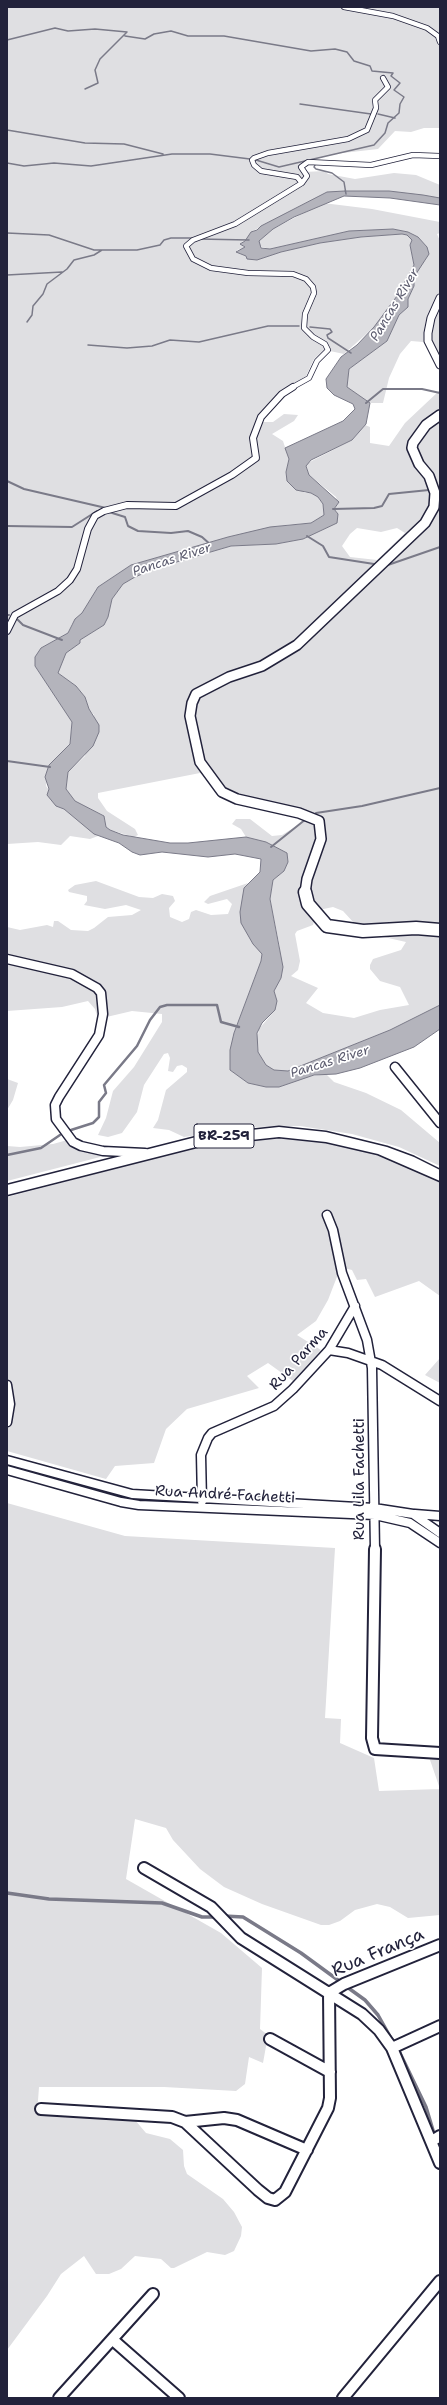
<!DOCTYPE html>
<html>
<head>
<meta charset="utf-8">
<style>
	body { margin:0 }
	#map { position:relative; width:447px; height:2405px; overflow:hidden; background:#fff; font-family:"Shantell Sans",sans-serif }
	canvas { display:block }
	.frame { position:absolute; inset:0; border:8px solid #22223b; pointer-events:none }
</style>
</head>
<body>
<div id="map">
<canvas width="447" height="2405"></canvas>
<div class="frame"></div>
</div>
<script>
const g = document.querySelector('canvas').getContext('2d');
g.lineJoin = 'round';
function fillPath(path, color) {
  g.fillStyle = color;
  g.fill(path, 'evenodd');
}
function shape(rows) {
  const path = new Path2D();
  for (const r of rows) {
    path.moveTo(r[0], r[1]);
    for (let i = 2; i < r.length; i += 2) path.lineTo(r[i], r[i + 1]);
  }
  return path;
}
function strokePath(path, color, width, dash) {
  g.strokeStyle = color;
  g.lineWidth = width;
  g.lineCap = dash ? 'butt' : 'round';
  g.setLineDash(dash || []);
  g.stroke(path);
}
function write(font, color, halo, rows, align = 'center') {
  g.font = font + ' "Shantell Sans",sans-serif';
  g.lineWidth = 3.5;
  g.setLineDash([]);
  g.textBaseline = 'middle';
  g.strokeStyle = halo;
  g.fillStyle = color;
  for (const [text, x, y, turn = 0] of rows) {
    g.save();
    g.translate(x, y);
    g.rotate((+turn || 0) * Math.PI / 180);
    g.textAlign = isNaN(turn) ? turn : align;
    if (halo) g.strokeText(text, 0, 0);
    g.fillText(text, 0, 0);
    g.restore();
  }
}
fillPath(shape([
	[7,7,440,7,440,128,424,128,411,132,395,131,378,149,334,154,303,163,304,172,325,171,328,174,355,179,394,173,416,175,440,185,440,198,389,191,327,192,251,232,249,237,241,243,244,248,237,250,237,252,246,256,247,259,257,260,281,252,320,243,361,237,402,234,407,235,412,240,410,245,414,264,397,296,374,327,344,354,330,351,327,347,314,359,306,376,281,392,257,422,273,422,284,414,298,415,294,421,272,434,283,441,289,459,286,472,287,481,305,493,311,493,318,497,323,504,324,515,311,523,285,525,228,537,131,565,98,587,83,613,72,624,68,633,41,648,35,657,35,666,72,722,70,744,49,765,46,786,64,809,98,836,90,839,70,836,61,845,38,842,7,844],
	[323,203,372,209,440,222,440,233,437,234,440,241,440,358,433,355,423,342,411,341,400,354,389,378,383,403,370,403,348,388,346,382,349,369,387,341,399,315,408,307,408,299,414,287,414,277,423,261,426,260,427,247,418,237,408,232,393,229,349,231,270,249,259,246,259,241,273,229],
	[440,390,440,1005,390,1030,288,1071,274,1070,266,1065,258,1052,257,1040,259,1029,275,1010,274,991,282,972,279,943,270,899,273,880,284,871,288,862,287,853,266,842,246,837,241,829,232,824,236,819,250,819,272,836,282,835,303,822,306,818,306,812,265,800,256,804,224,793,200,773,98,793,98,798,107,811,135,829,138,835,134,837,110,830,106,827,104,816,75,801,66,789,68,772,85,756,94,715,89,709,85,697,76,686,58,673,59,667,66,653,80,643,80,640,104,625,108,617,112,599,123,584,135,577,156,568,231,546,276,544,303,539,337,523,337,512,334,509,338,504,336,497,309,475,306,464,352,440,365,425,370,427,370,443,389,446,405,423],
	[357,528,381,532,397,528,405,533,377,560,350,557,342,546,350,534],
	[333,907,343,911,354,923,352,926,366,933,406,942,401,950,373,959,370,965,370,969,380,981,400,987,409,1005,380,1010,354,1018,323,1013,306,1003,318,988,291,976,298,970,300,961,295,934,297,931,313,925,315,918,314,911],
	[96,881,139,897,153,898,162,894,173,896,175,901,169,908,170,917,182,922,189,919,191,912,196,910,211,915,228,914,232,904,227,899,208,904,204,902,210,896,248,883,244,888,250,937,262,954,261,961,234,1033,230,1070,248,1083,266,1087,279,1087,305,1077,326,1074,334,1082,366,1093,401,1110,440,1143,440,1166,399,1147,352,1134,300,1126,252,1127,184,1137,169,1130,153,1128,158,1120,166,1090,187,1072,187,1068,182,1065,177,1066,173,1072,168,1071,170,1058,168,1053,164,1054,144,1085,137,1112,122,1133,108,1137,98,1135,106,1118,113,1091,134,1067,162,1022,162,1014,132,1011,98,1019,95,1009,88,1001,62,1007,7,1011,7,927,20,930,47,925,53,927,54,921,58,921,71,930,88,931,94,928,108,917,132,915,141,910,126,905,105,909,84,905,87,901,87,896,69,892,68,890,75,885],
	[7,1079,18,1083,13,1100,7,1110],
	[273,1137,328,1141,382,1152,440,1180,440,1296,419,1281,375,1297,366,1279,357,1280,352,1270,344,1268,340,1269,328,1300,316,1321,297,1335,321,1350,293,1381,268,1363,247,1376,259,1388,187,1409,166,1429,154,1463,115,1466,106,1479,7,1451,7,1197,190,1149,236,1141],
	[71,1139,108,1155,7,1181,7,1146,20,1147,53,1144],
	[440,1358,440,1383,425,1375],
	[7,1503,125,1536,335,1548,325,1718,341,1719,340,1743,374,1758,379,1791,440,1789,429,1757,440,1757,440,1915,408,1918,390,1907,377,1904,355,1910,340,1921,329,1925,321,1925,262,1904,224,1887,200,1869,173,1840,166,1828,135,1819,126,1879,221,1933,262,1968,260,2029,268,2035,263,2063,249,2057,245,2084,236,2091,164,2087,39,2087,37,2114,135,2120,146,2133,170,2139,183,2150,184,2166,187,2174,223,2199,234,2212,242,2227,241,2236,234,2251,225,2255,207,2252,174,2268,171,2268,161,2259,135,2256,121,2269,109,2274,96,2274,84,2256,61,2274,47,2296,7,2350]
]), '#dfdfe2');
const water = shape([
	[345,191,389,191,423,195,440,198,440,205,390,198,344,196,294,217,273,229,259,241,261,248,270,249,349,231,393,229,408,232,418,237,427,247,429,254,414,277,414,286,408,299,408,307,399,315,387,341,349,369,347,387,370,403,366,424,352,440,311,460,306,466,309,475,339,502,334,509,338,514,337,523,303,539,276,544,231,546,156,568,135,577,123,584,112,599,108,617,104,625,80,640,80,643,66,653,58,673,76,686,85,697,89,709,99,725,99,732,93,746,68,772,66,789,75,801,104,816,106,827,110,830,123,835,170,843,188,843,246,837,266,842,287,853,288,862,284,871,273,880,270,899,283,967,281,978,274,991,277,1001,275,1010,262,1023,257,1033,258,1052,266,1065,274,1070,288,1071,390,1030,440,1005,440,1029,414,1047,360,1068,336,1074,314,1075,279,1087,266,1087,248,1083,230,1070,230,1050,234,1033,261,961,262,954,253,944,241,923,240,912,244,888,260,872,261,859,235,854,208,857,162,852,140,855,132,852,119,843,94,834,64,809,56,806,47,795,49,789,45,777,49,765,70,744,72,722,35,666,35,657,41,648,68,633,75,619,82,613,98,587,131,565,228,537,270,527,311,523,324,515,323,504,318,497,311,493,296,490,287,481,286,472,289,459,285,448,343,421,355,409,353,404,334,395,327,388,326,379,341,357,357,345,374,327,397,296,414,265,410,245,412,240,407,235,402,234,361,237,320,243,281,252,257,260,247,259,246,256,236,252,245,247,240,244,245,241,251,232,257,230,261,226,327,192,345,191]
]);
fillPath(water, '#b4b4bc');
strokePath(water, '#7a7a88', 1);
strokePath(shape([
	[125,36,145,39,154,34,171,31,188,36,224,36,311,51,335,49,347,52,354,61,370,66,372,71,393,73,391,76,400,83,394,90,404,97,400,104,399,113,388,123,385,133,374,145,279,167,256,160],
	[7,40,55,28,68,31,95,29,127,32,100,59,95,70,98,83,85,89],
	[300,104,371,114],
	[378,114,395,118],
	[7,130,85,143,124,144,163,154],
	[7,163,24,166,54,163,91,166,172,154,210,154,250,159],
	[316,163,314,167,316,169,332,173,344,182,346,194],
	[7,233,49,235,94,250,137,250,160,245,164,240,171,238,194,238],
	[198,239,249,240],
	[7,275,62,272],
	[27,322,32,315,33,306,43,294,47,284,67,269,74,260,94,255,102,250],
	[310,327,330,329,332,332,327,335,328,338,351,353],
	[88,345,127,348,152,346,170,340,199,342,268,326,299,326]
]), '#7a7a88', 1.5);
strokePath(shape([
	[366,403,383,389,422,389,440,393],
	[7,481,24,489,106,508],
	[333,509,374,508,382,506,389,494,429,490],
	[109,512,125,517,128,526,138,531,171,533,188,531,202,537,211,545],
	[7,526,72,527,97,511],
	[307,536,323,546,329,557,374,564],
	[385,566,440,547],
	[7,615,9,615],
	[17,619,23,625,62,640],
	[7,761,50,767],
	[316,813,362,806,440,788],
	[271,847,306,819]
]), '#7a7a88', 2);
strokePath(shape([
	[71,1130,93,1123,99,1117,99,1102,106,1093,104,1085,137,1046,150,1020,160,1007,167,1005,217,1005,221,1022,239,1027],
	[7,1155,41,1148,60,1135]
]), '#7a7a88', 2.5);
strokePath(shape([
	[7,1893,49,1899,162,1903,202,1917,215,1917],
	[224,1916,243,1917,301,1953,342,1983],
	[347,1987,365,2000,378,2015,392,2040],
	[399,2051,426,2107,435,2137]
]), '#7a7a88', 3.5);
const streetFar3 = shape([
	[344,7,393,16,427,28,438,36,440,42],
	[302,183,307,176,301,167,308,162,371,165,413,155,440,156],
	[291,388,309,378,317,361,328,350,325,344,313,337,304,328,305,314,314,293,313,287,306,279,293,274,248,273,211,268,193,259,186,246,193,240,235,224,302,183,297,177,261,171,254,165,252,160,254,158,268,153,348,139,367,130,376,108,375,100,388,87,383,78]
]);
const streetFar2 = shape([
	[7,631,15,615,58,591,70,580,77,569,88,529,95,516,104,511,127,505,176,506,232,475,256,458,253,438,261,417,282,394,293,387]
]);
const streetFar1 = shape([
	[7,959,72,974,97,988,101,993,103,1014,99,1035,59,1097,55,1105,56,1119,73,1142,81,1146,103,1151,145,1153],
	[395,1067,440,1123],
	[327,1215,333,1230,342,1273,367,1340,372,1368,375,1550],
	[329,1350,348,1353,382,1365,440,1401],
	[7,1385,10,1404,7,1422],
	[7,1460,132,1494,374,1508,413,1514,440,1533],
	[7,1470,121,1502,139,1505,375,1515,410,1523,440,1543],
	[202,1501,201,1455,208,1438,212,1433,274,1406,293,1389,329,1350,355,1306],
	[415,1514,440,1516]
]);
const street = shape([
	[375,1549,372,1738,375,1749,440,1753],
	[144,1868,211,1907,241,1938,362,2014,379,2030,392,2048,440,2163],
	[270,2039,330,2072],
	[392,2048,440,2026],
	[41,2109,172,2117,185,2122,258,2190,268,2198,275,2200,285,2192,328,2108,330,2098,329,1993,344,1984,440,1945],
	[185,2122,224,2118,237,2120,307,2150],
	[432,2141,440,2136],
	[113,2340,179,2398],
	[59,2398,153,2294],
	[343,2398,440,2281]
]);
const secondaryFar2 = shape([
	[440,298,431,318,428,333,428,341,440,365]
]);
const secondaryFar1 = shape([
	[305,893,307,879,321,839,319,821,299,813,237,799,222,792,200,762,190,716,192,703,196,694,229,677,262,666,297,645,425,523,434,507,435,493,429,476,419,464,412,448,413,443,426,425,440,415]
]);
const secondary = shape([
	[305,892,308,904,327,926,363,931,416,928,440,930]
]);
const highway = shape([
	[279,1127,326,1132,387,1147,414,1157,440,1170,440,1181,378,1154,326,1142,279,1137,204,1145,7,1195,7,1185,204,1135,279,1127]
]);
strokePath(streetFar3, '#22223b', 6);
strokePath(streetFar2, '#22223b', 8);
strokePath(streetFar1, '#22223b', 11);
strokePath(street, '#22223b', 14);
strokePath(secondaryFar2, '#22223b', 9);
strokePath(secondaryFar1, '#22223b', 12);
strokePath(secondary, '#22223b', 15);
strokePath(highway, '#22223b', 3);
strokePath(streetFar3, '#fff', 4.5);
strokePath(streetFar2, '#fff', 6);
strokePath(streetFar1, '#fff', 8);
strokePath(street, '#fff', 10);
strokePath(secondaryFar2, '#fff', 7);
strokePath(secondaryFar1, '#fff', 9);
strokePath(secondary, '#fff', 12);
fillPath(highway, '#fff');
write('italic 13px', '#5c5c6f', '#fff', [
	["Pancas River",395,305,-59],
	["Pancas River",172,560,-18],
	["Pancas River",330,1062,-17]
]);
for (const [x, y, w] of [
	[224,1136,60]
]) {
  const box = new Path2D();
  box.roundRect(x - w / 2, y - 12, w, 24, 3);
  g.fillStyle = '#fff';
  g.fill(box);
  strokePath(box, '#22223b', 1);
}
write('bold 14px', '#22223b', null, [
	["BR-259",224,1136]
]);
write('15px', '#22223b', '#fff', [
	["Rua Parma",299,1359,-48],
	["Rua Lila Fachetti",360,1479,-90],
	["Rua André Fachetti",225,1495,3]
]);
write('18px', '#22223b', '#fff', [
	["Rua França",378,1953,-23]
]);
</script>
</body>
</html>
